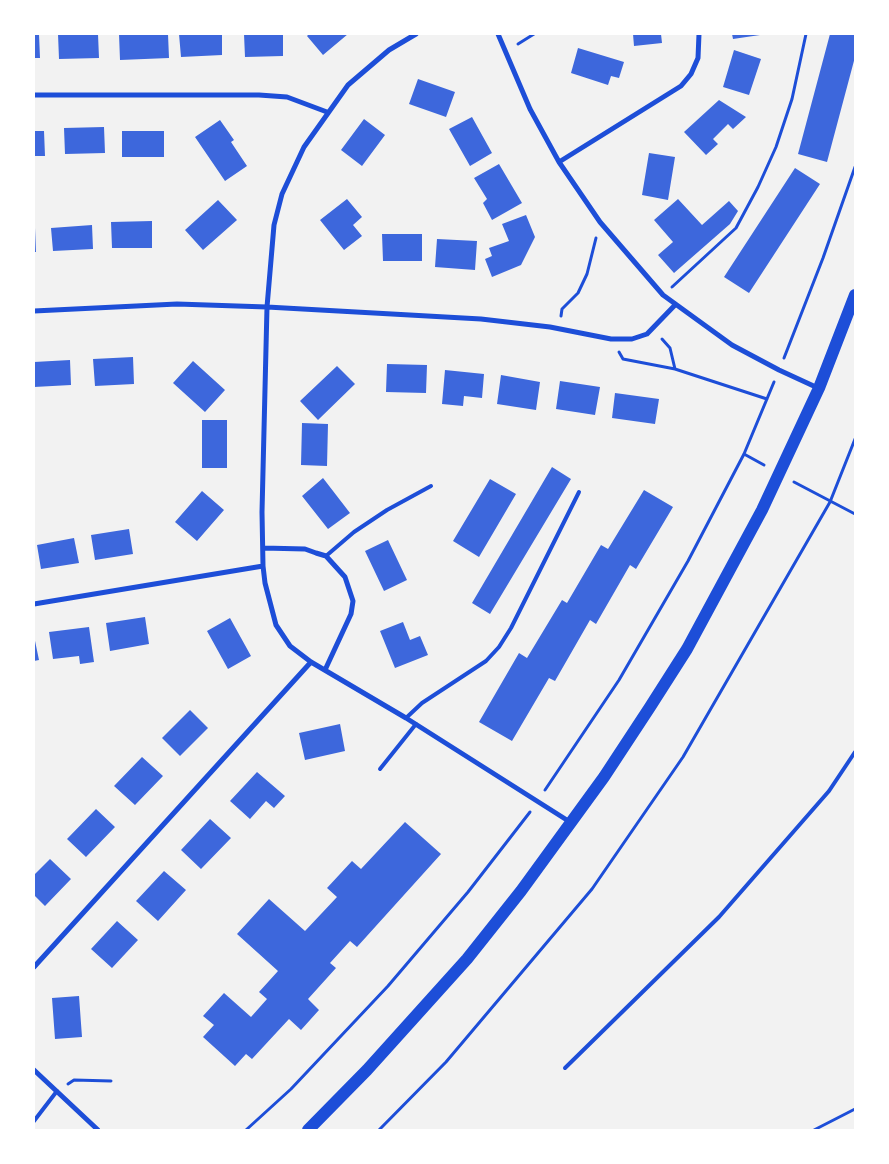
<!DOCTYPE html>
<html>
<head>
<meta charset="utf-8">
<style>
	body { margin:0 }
	#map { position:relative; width:889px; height:1164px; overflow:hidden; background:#f2f2f2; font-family:"Alegreya Sans",sans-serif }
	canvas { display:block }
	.frame { position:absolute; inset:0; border:35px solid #fff; pointer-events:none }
</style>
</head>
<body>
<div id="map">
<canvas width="889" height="1164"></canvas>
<div class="frame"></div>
</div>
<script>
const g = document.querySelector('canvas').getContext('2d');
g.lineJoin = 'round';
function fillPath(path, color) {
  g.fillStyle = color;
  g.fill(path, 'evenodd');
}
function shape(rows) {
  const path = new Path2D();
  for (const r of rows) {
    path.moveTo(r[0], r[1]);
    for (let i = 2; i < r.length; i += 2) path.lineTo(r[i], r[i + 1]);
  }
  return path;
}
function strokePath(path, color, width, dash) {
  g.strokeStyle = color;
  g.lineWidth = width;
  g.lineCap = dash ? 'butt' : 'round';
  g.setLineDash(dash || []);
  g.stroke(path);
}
fillPath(shape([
	[34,34,39,34,40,58,34,58],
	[58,34,98,34,99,58,59,59],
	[119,34,168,34,169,58,120,60],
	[179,34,222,34,222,55,181,57],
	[244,34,283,34,283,56,245,57],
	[309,34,348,34,323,55,307,36],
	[633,34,661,34,662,43,634,46],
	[732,34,760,34,760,35,733,39],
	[830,34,855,35,855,57,827,162,798,154],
	[578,48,624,62,619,78,611,76,608,85,571,73],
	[734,50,761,59,749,95,723,87],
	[418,79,455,92,446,117,409,104],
	[719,100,746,117,733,129,728,124,713,139,718,144,706,155,684,132],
	[472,117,492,153,470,166,449,129],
	[364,119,385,135,362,166,341,150],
	[220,120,234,140,231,142,247,166,225,181,195,137],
	[104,127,105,153,65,154,64,128],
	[34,131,44,131,45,156,34,156],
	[122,131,164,131,164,157,122,157],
	[649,153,675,157,668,200,642,195],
	[499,164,522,203,492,220,483,203,487,199,474,178],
	[795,168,820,184,749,293,724,277],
	[347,199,362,217,353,225,362,236,344,250,320,220],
	[678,199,702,225,729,201,738,211,730,224,674,273,658,255,673,242,654,220],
	[218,200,237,220,203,250,185,230],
	[526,215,535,237,521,265,492,277,485,259,492,256,489,248,509,241,502,224],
	[152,221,152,248,112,248,111,222],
	[92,225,93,249,53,251,51,228],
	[34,228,35,228,36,252,34,252],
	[382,234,422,234,422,261,383,261],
	[437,239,477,241,475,270,435,267],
	[133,357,134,384,95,386,93,359],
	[70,360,71,385,34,387,34,362],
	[193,361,225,390,205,412,173,383],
	[387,364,427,365,426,393,386,392],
	[337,366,355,384,318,420,300,401],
	[445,370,484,374,482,398,464,396,463,406,442,404],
	[501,375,540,382,536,410,497,404],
	[560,381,600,387,595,415,556,409],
	[615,393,659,399,655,424,612,418],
	[202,420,227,420,227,468,202,468],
	[302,423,328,424,327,466,301,465],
	[552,467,571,479,490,614,472,603],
	[323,478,350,513,328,529,302,496],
	[490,479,516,494,479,557,453,541],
	[644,490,673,507,636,569,630,565,596,624,590,620,555,681,549,678,512,741,479,722,519,653,527,658,562,600,567,603,601,545,608,549],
	[202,491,224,510,197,541,175,522],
	[129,529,133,554,95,560,91,535],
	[74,538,79,563,41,569,37,545],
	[388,540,407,580,384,591,365,551],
	[145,617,149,644,110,651,106,623],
	[230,618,251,656,228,669,207,631],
	[403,622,410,640,420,636,428,655,395,668,380,631],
	[89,627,94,662,80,664,79,656,53,659,49,632],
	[34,636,39,660,34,661],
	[190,710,208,728,180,756,162,738],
	[340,724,345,751,305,760,299,733],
	[142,757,163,776,135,805,114,786],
	[257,772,285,796,274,808,266,801,250,819,230,801],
	[96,809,115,827,86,857,67,839],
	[210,819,231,838,201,869,181,850],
	[405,822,441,854,357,947,350,941,330,963,336,968,308,999,319,1010,301,1030,289,1019,252,1059,246,1054,235,1066,203,1037,214,1025,203,1016,224,993,251,1017,267,999,259,992,278,971,237,934,269,899,305,931,337,897,327,888,352,861,361,869],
	[50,859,71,879,45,906,34,895,34,875],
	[164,871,186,890,158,921,136,901],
	[117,921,138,940,112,968,91,949],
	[79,996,82,1037,55,1039,52,998]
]), '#3d67dc');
strokePath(shape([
	[518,44,534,34],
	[672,287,736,228,758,187,776,147,792,99,806,34],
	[561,316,562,309,578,293,587,274,596,238],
	[662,339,670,348,675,369],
	[619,352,623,359,675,369,767,399],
	[784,358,823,258,855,167],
	[744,454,764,465],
	[794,482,855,514],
	[545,790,619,680,688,561,744,454,774,382],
	[68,1084,74,1080,111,1081],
	[246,1130,291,1089,388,986,468,892,530,812],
	[379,1130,446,1062,592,889,683,757,830,502,855,439],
	[814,1130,855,1109]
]), '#1d4ed8', 3);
strokePath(shape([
	[326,556,354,532,387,510,431,486],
	[406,718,422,703,486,661,499,647,511,628,579,492],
	[380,769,416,724],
	[565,1068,719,917,829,791,855,752],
	[34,1121,57,1091]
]), '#1d4ed8', 4);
strokePath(shape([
	[416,34,389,50,348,85,304,147,282,194,274,225,267,307,262,512,263,566,265,583,276,625,290,646,311,662,406,718,570,822],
	[498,34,530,109,559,162,600,222,663,295,732,345,779,370,818,388],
	[34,95,259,95,287,97,327,112],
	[559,162,681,86,691,74,698,58,699,34],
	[34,311,177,304,267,307,481,319,550,327,611,339,632,339,647,334,675,305],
	[263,548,305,549,316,553,326,556,345,577,353,601,351,614,325,670],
	[34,604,263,566],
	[34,967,311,662],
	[34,1070,98,1130]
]), '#1d4ed8', 5);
strokePath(shape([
	[308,1130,367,1070,467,959,521,891,604,777,650,707,687,649,762,510,819,388,855,295]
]), '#1d4ed8', 12);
</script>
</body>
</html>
